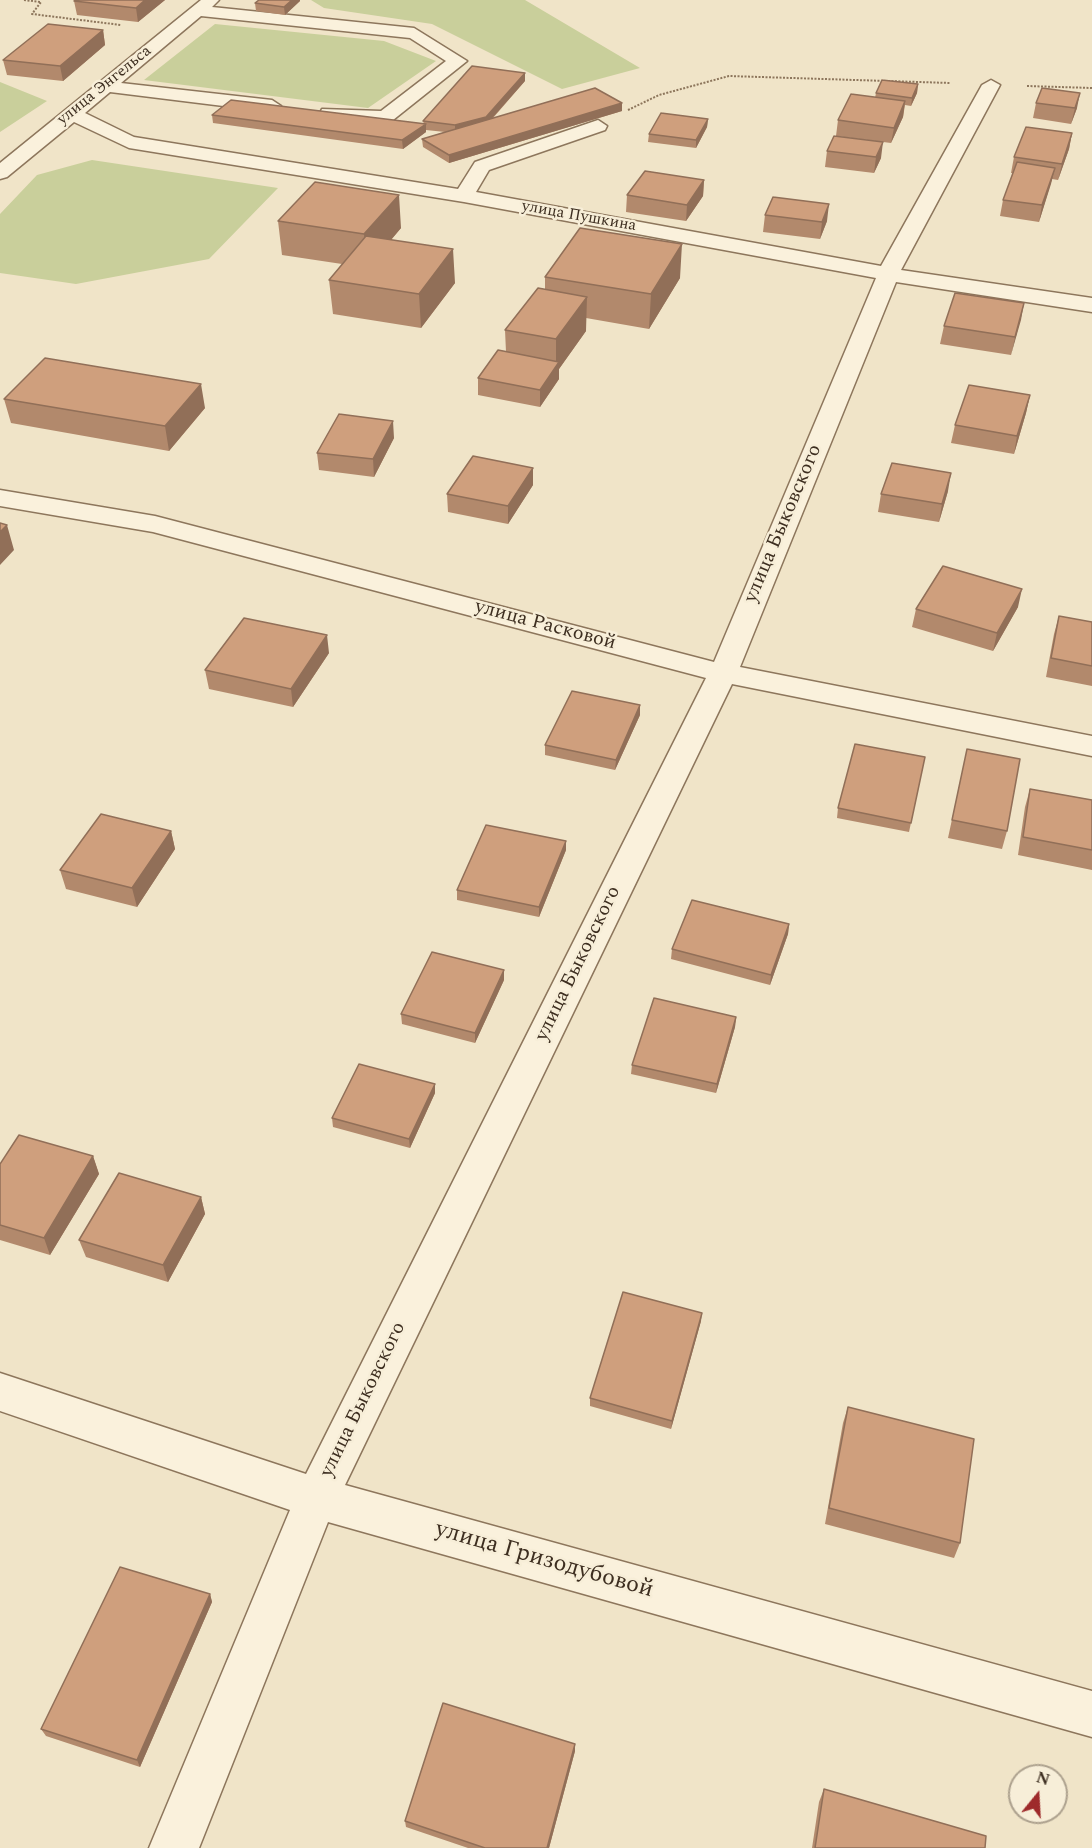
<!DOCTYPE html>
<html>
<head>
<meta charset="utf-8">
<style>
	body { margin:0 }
	#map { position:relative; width:1092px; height:1848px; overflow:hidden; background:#f0e4c8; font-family:Spectral,serif }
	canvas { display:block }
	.north { position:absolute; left:1008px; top:1764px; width:60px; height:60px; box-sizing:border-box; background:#f7eed8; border:2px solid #ada18e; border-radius:50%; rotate:18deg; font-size:16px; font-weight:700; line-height:24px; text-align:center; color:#3d2e20 }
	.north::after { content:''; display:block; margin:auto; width:21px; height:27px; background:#9e2a2b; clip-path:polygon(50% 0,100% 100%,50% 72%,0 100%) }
</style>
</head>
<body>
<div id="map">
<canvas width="1092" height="1848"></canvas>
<div class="north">N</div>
</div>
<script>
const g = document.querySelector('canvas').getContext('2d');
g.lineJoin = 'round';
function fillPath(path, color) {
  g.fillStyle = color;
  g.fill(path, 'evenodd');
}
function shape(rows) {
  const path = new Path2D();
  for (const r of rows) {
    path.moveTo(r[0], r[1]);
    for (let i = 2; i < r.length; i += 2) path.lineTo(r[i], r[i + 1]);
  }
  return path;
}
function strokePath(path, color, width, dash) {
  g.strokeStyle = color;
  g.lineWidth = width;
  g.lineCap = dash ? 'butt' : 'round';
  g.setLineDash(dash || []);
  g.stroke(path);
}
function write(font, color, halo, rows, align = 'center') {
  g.font = font + ' Spectral,serif';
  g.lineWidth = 5;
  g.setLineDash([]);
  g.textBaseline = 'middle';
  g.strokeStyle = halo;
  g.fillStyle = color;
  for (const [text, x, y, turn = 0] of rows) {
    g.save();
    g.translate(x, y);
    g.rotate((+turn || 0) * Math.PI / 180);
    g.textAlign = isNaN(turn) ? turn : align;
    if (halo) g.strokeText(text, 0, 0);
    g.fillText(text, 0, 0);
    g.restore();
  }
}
fillPath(shape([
	[311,0,525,0,640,68,562,89,432,24,324,8],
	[215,24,384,41,436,61,368,108,144,80],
	[0,82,47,101,0,132],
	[92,160,278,188,209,259,76,284,0,273,0,214,37,175]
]), '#c9cf9b');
const minor = shape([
	[201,0,219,0,212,7,414,28,467,61,393,120,368,124,329,119,320,113,322,109,381,111,446,61,410,38,201,16,121,83,272,100,281,106,279,110,272,112,110,92,85,113,134,137,458,189,475,162,598,120,607,126,605,130,489,170,476,192,881,266,982,85,991,80,1000,85,901,270,1092,298,1092,312,896,282,740,667,1092,736,1092,756,732,684,345,1485,1092,1691,1092,1737,328,1522,199,1848,149,1848,290,1510,0,1411,0,1373,306,1474,706,678,153,532,0,506,0,490,155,516,714,662,876,278,464,202,129,148,74,122,7,177,0,179,0,163,201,0]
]);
strokePath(minor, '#8d765c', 3);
strokePath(shape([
	[24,0,41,2,32,14,121,25],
	[1027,86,1092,88],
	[628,110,659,95,729,76,950,83]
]), '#8d765c', 2, [2, 1.5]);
fillPath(minor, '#faf1dc');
fillPath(shape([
	[165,0,138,22,77,15,74,1],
	[259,0,300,0,300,1,285,15,256,11,255,3],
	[103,30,105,45,63,81,7,75,3,60],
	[525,81,493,118,622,111,449,163,423,147,422,139,445,132,426,130,426,132,403,149,213,123,212,115,424,124,423,121],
	[918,84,917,93,911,106,905,105,903,117,891,143,836,136,838,120,875,98,876,93],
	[1036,103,1077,108,1071,124,1033,118],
	[708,119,707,127,696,148,648,142,649,134],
	[1072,133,1069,149,1058,180,1052,179,1039,222,1000,216,1003,200,1013,173,1011,173,1014,157],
	[834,136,881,158,874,173,825,167,827,151],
	[704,180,703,196,686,221,626,212,627,195],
	[765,215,827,221,820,239,763,232],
	[278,221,401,228,391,240,455,283,421,328,333,314,329,280,342,264,282,255],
	[545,277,680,278,649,329,586,318,586,331,559,369,559,379,540,407,478,395,478,378,506,352,505,330,545,289],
	[1024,303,1011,355,940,344,944,326],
	[1030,395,1026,413,1014,454,951,443,955,425],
	[4,399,205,408,169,451,11,423],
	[394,438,374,477,319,470,317,453],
	[533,468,533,485,508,524,448,512,447,494],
	[948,491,939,522,878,512,881,494],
	[1018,607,993,651,912,627,916,609],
	[1059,616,1092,622,1092,686,1046,677,1054,634],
	[329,653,293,707,209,689,205,670],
	[640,715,615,770,545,755,545,745],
	[925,757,909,832,837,818,838,808],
	[963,768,1007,831,1002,849,948,838],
	[1030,789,1092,800,1092,870,1018,855,1025,807],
	[171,831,175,849,137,907,66,889,60,870],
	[566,850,539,917,457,900,457,890],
	[789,924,788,934,770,985,671,959,672,949],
	[504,980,475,1043,402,1024,401,1014],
	[736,1017,735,1027,716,1093,631,1074,632,1065],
	[435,1084,435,1093,410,1148,333,1127,332,1118],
	[93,1156,99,1174,50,1255,0,1240,0,1164],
	[201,1197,205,1214,168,1282,86,1257,79,1240],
	[701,1321,671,1429,590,1406,590,1398],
	[848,1407,960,1543,954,1558,825,1524,843,1423],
	[210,1594,212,1602,140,1767,46,1736,41,1729],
	[575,1744,575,1751,549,1848,468,1848,406,1827,405,1821],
	[824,1789,985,1848,812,1848,819,1802]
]), '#b2896c');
fillPath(shape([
	[145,0,165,0,138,22,136,8],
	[292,0,300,0,300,1,285,15,284,7],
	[103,30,105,45,63,81,60,66],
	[525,73,525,81,486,125,455,133,455,125],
	[918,84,917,93,911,106,912,98],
	[1080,93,1077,108,1071,124,1075,108],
	[905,101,903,117,891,143,894,128],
	[622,103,622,111,449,163,449,155],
	[708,119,707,127,696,148,696,140],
	[426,124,426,132,403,149,402,140],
	[1072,133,1069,149,1058,180,1062,164],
	[883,142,881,158,874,173,876,157],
	[1055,168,1051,184,1039,222,1042,205],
	[704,180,703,196,686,221,687,205],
	[399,195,401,228,367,268,364,234],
	[829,204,827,221,820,239,822,222],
	[682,244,680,278,649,329,651,294],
	[453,249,455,283,421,328,419,294],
	[587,297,586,331,559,369,559,379,540,407,540,390,556,367,556,339],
	[1024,303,1021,320,1011,355,1015,337],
	[201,384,205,408,169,451,165,426],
	[1030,395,1026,413,1014,454,1017,436],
	[393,421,394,438,374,477,373,459],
	[533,468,533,485,508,524,508,506],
	[951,473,948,491,939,522,942,504],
	[7,525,14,550,0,565,0,532],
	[1022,589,1018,607,993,651,997,633],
	[327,635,329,653,293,707,291,689],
	[640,705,640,715,615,770,616,760],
	[171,831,175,849,137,907,132,888],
	[566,841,566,850,539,917,539,907],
	[789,924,788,934,770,985,771,975],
	[504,970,504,980,475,1043,475,1033],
	[736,1017,735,1027,716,1093,717,1084],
	[435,1084,435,1093,410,1148,409,1139],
	[93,1156,99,1174,50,1255,44,1238],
	[201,1197,205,1214,168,1282,163,1265],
	[702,1313,701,1321,671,1429,672,1421],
	[210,1594,212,1602,140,1767,137,1760],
	[575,1744,575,1751,549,1848,547,1848]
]), '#916f58');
const building = shape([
	[75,0,145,0,136,8,74,1,75,0],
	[259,0,292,0,284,7,255,3,259,0],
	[48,24,103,30,60,66,3,60,48,24],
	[472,66,525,73,486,117,455,125,423,121,472,66],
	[882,80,918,84,912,98,876,93,882,80],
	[595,88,622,103,449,155,422,139,595,88],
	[1042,88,1080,93,1075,108,1036,103,1042,88],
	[851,94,905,101,894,128,838,120,851,94],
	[231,100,426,124,402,140,212,115,231,100],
	[661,113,708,119,696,140,649,134,661,113],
	[1026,127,1072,133,1062,164,1014,157,1026,127],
	[834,136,883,142,876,157,827,151,834,136],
	[1017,162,1055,168,1042,205,1003,200,1017,162],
	[645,171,704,180,687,205,627,195,645,171],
	[315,182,399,195,364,234,278,221,315,182],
	[773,197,829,204,822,222,765,215,773,197],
	[580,228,682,244,651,294,545,277,580,228],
	[366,236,453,249,419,294,329,280,366,236],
	[538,288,587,297,556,339,505,330,538,288],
	[955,293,1024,303,1015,337,944,326,955,293],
	[498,350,559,362,540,390,478,378,498,350],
	[45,358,201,384,165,426,4,399,45,358],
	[969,385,1030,395,1017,436,955,425,969,385],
	[339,414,393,421,373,459,317,453,339,414],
	[473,456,533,468,508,506,447,494,473,456],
	[892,463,951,473,942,504,881,494,892,463],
	[0,523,7,525,0,532,0,523],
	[943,566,1022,589,997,633,916,609,943,566],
	[1059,616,1092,622,1092,666,1051,658,1059,616],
	[244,618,327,635,291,689,205,670,244,618],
	[572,691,640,705,616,760,545,745,572,691],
	[855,744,925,757,911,823,838,808,855,744],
	[967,749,1020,759,1007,831,952,820,967,749],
	[1030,789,1092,800,1092,850,1023,837,1030,789],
	[101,814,171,831,132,888,60,870,101,814],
	[486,825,566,841,539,907,457,890,486,825],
	[692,900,789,924,771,975,672,949,692,900],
	[432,952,504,970,475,1033,401,1014,432,952],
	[654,998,736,1017,717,1084,632,1065,654,998],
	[359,1064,435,1084,409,1139,332,1118,359,1064],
	[19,1135,93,1156,44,1238,0,1225,0,1164,19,1135],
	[119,1173,201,1197,163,1265,79,1240,119,1173],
	[623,1292,702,1313,672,1421,590,1398,623,1292],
	[848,1407,974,1439,960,1543,829,1508,848,1407],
	[120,1567,210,1594,137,1760,41,1729,120,1567],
	[443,1703,575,1744,547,1848,485,1848,405,1821,443,1703],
	[824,1789,986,1836,985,1848,815,1848,824,1789]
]);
fillPath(building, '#cf9f7d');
strokePath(building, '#916f58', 1.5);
write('16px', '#3d2e20', '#f7eed8', [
	["улица Энгельса",105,86,-39],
	["улица Пушкина",579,217,10]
]);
write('20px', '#3d2e20', '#f7eed8', [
	["улица Быковского",784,524,-67],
	["улица Расковой",545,626,15],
	["улица Быковского",579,964,-64],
	["улица Быковского",364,1400,-64]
]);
write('24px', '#3d2e20', '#f7eed8', [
	["улица Гризодубовой",544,1561,16]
]);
</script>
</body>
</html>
